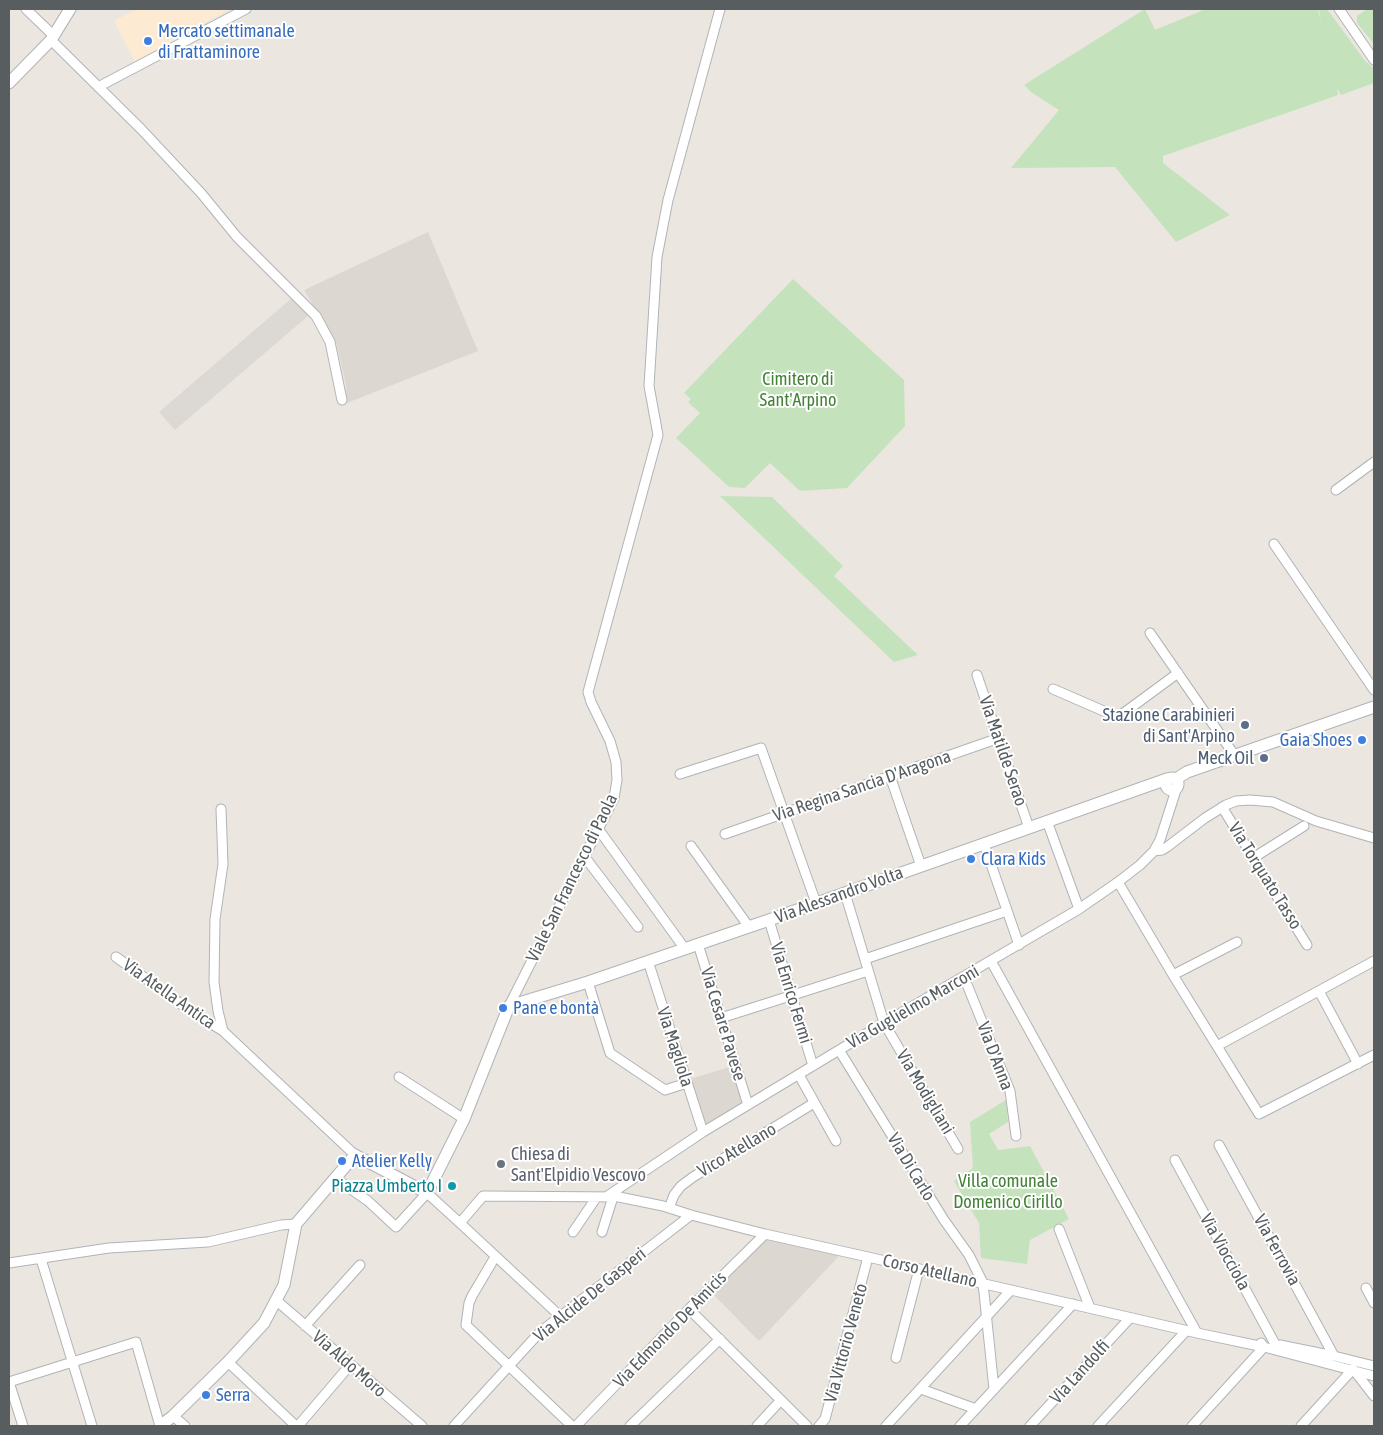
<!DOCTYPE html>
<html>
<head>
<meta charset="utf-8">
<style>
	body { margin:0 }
	#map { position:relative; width:1383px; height:1435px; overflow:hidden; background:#ebe6df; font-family:"Asap Condensed",sans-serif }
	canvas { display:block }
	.frame { position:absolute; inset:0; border:10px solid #585e60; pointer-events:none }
</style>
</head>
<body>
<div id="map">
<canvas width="1383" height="1435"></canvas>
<div class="frame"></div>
</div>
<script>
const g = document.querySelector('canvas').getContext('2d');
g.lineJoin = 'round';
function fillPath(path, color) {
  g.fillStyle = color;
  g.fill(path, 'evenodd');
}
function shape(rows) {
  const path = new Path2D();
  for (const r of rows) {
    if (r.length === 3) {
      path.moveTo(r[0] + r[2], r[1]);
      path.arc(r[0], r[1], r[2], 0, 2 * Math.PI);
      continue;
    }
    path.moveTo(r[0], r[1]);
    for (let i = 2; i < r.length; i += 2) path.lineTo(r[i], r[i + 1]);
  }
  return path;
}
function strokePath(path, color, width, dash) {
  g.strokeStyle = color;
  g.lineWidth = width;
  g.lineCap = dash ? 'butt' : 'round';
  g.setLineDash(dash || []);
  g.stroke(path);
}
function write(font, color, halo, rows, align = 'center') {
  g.font = font + ' "Asap Condensed",sans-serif';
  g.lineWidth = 4;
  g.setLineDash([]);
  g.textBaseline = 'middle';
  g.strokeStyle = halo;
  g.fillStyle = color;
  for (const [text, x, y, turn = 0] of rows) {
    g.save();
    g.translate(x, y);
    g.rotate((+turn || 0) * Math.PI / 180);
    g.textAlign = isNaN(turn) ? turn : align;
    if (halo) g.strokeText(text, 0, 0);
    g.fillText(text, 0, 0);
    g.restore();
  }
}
fillPath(shape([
	[137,9,230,9,135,62,114,21]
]), '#fcead3');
fillPath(shape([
	[292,298,308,316,175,430,159,412]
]), '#dcd8d4');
fillPath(shape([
	[428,232,478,351,347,403,346,385,336,342,304,290],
	[733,1066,745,1103,707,1126,704,1124,690,1079],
	[766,1239,839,1256,759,1341,712,1293]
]), '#ddd7d1');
fillPath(shape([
	[1145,9,1155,30,1206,9,1318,9,1321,23,1319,9,1327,9,1365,61,1374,68,1374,83,1341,95,1337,88,1338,95,1163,156,1163,163,1230,215,1176,242,1115,167,1011,168,1059,110,1031,92,1024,85],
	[1367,9,1374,9,1374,44,1357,23,1357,16],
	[793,279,904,380,905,426,847,488,800,491,770,463,745,488,729,487,676,438,700,413,688,402,691,399,684,393],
	[720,496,772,497,843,566,834,576,918,655,894,662],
	[1006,1100,1008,1122,989,1134,998,1150,1030,1146,1069,1219,1030,1240,1027,1264,981,1258,979,1223,954,1181,973,1168,970,1122]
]), '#c4e3bc');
const minor = shape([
	[26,9,54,36],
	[1339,9,1374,60],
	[51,40,141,129,201,193,237,237,316,316,330,342,342,400],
	[98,87,246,9],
	[1336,490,1374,462],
	[1274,544,1374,690],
	[1150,633,1235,756],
	[977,675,1029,828],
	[1053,689,1115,716,1121,715,1178,673],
	[680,774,761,748,816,903],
	[890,776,921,866],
	[1222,807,1307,945],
	[221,809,223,864,215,919,214,982,218,1011,223,1031],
	[1047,821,1079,909],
	[599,830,685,949],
	[725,834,999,738],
	[984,844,1019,945],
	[691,846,749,927],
	[1154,851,1162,850,1167,847,1205,818,1226,805,1236,801,1250,800,1273,802,1316,821,1374,838],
	[584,856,638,927],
	[1253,858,1304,826],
	[1118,882,1173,975,1259,1114,1374,1055],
	[845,893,884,1023,958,1149],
	[769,920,813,1066],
	[698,944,748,1105],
	[116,957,189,1010,223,1031,355,1155],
	[865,959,1007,911],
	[648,961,703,1132],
	[991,961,1197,1333],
	[1173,975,1237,942],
	[964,977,1010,1091,1016,1136],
	[588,982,610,1053,665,1090,687,1083],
	[1319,991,1358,1064],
	[509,1006,614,798,617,780,616,762,610,741,591,702,588,692,658,435,649,386,657,257,668,200,720,9],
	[721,1018,868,971],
	[1217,1046,1374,961],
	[839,1050,944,1220,969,1255,983,1283,994,1389],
	[799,1075,836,1141],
	[399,1077,464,1119],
	[1219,1145,1334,1356],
	[1175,1160,1275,1344],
	[335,1178,368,1201,396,1227,427,1193,460,1223,560,1316],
	[606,1197,703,1132,884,1023,1079,909,1118,882,1140,865,1154,851,1160,840,1177,787],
	[669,1208,674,1195,681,1186,693,1177,814,1103],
	[460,1223,483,1196,619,1197,663,1206,691,1215,765,1234,868,1257,1197,1333,1264,1347,1374,1376],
	[1059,1229,1090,1308],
	[573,1232,596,1198],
	[602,1232,613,1197],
	[495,1257,472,1296,469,1303,466,1325,572,1426],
	[41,1259,92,1426],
	[9,1263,109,1248,208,1242,281,1225,296,1224],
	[1366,1288,1374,1303],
	[277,1301,422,1426],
	[689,1309,807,1426],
	[305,1326,360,1265],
	[1280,1345,1334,1356,1374,1366],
	[896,1358,919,1269],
	[228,1362,296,1426],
	[9,1382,136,1342,160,1426],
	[9,1382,23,1426],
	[921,1389,976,1409],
	[173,1416,185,1426],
	[298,1426,350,1365],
	[454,1426,540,1332,691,1215],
	[576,1426,689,1309,765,1234],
	[630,1426,720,1339],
	[757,1426,781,1400],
	[819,1426,825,1419,868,1257],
	[886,1426,1011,1290],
	[960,1426,1073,1304],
	[1030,1426,1130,1318],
	[1098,1426,1186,1331],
	[1192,1426,1264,1347,1261,1343],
	[1301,1426,1353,1369,1374,1396]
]);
const tertiary = shape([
	[9,83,51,40,70,9],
	[1172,784,6],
	[1176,779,1187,772,1374,707],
	[160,1426,173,1416,228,1362,264,1323,284,1285,296,1224,355,1155,427,1193,464,1119,509,1006,588,982,769,920,1167,779]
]);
strokePath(minor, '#b0b4b7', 11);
strokePath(tertiary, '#b0b4b7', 13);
strokePath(minor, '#fff', 9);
strokePath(tertiary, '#fff', 11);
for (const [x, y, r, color] of [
	[148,41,5,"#3f7fe0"],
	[1245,725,5,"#5c6f8a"],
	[1362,740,5,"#3f7fe0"],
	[1264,758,5,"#5c6f8a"],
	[971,859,5,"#3f7fe0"],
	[503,1008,5,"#3f7fe0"],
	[342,1161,5,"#3f7fe0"],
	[501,1164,5,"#6b7280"],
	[452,1186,5,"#0f9aa8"],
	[206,1395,5,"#3f7fe0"]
]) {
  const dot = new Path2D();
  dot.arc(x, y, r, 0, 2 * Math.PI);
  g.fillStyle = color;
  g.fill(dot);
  strokePath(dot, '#fff', 2);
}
write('18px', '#366cbe', '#fff', [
	["Mercato settimanale",158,31],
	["di Frattaminore",158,52],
	["Gaia Shoes",1352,740,"right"],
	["Clara Kids",981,859],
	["Pane e bontà",513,1008],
	["Atelier Kelly",352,1161],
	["Serra",216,1395]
], 'left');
write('18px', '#438236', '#fff', [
	["Cimitero di",798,379],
	["Sant'Arpino",798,400],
	["Villa comunale",1008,1181],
	["Domenico Cirillo",1008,1202]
]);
write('18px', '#4e5e75', '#fff', [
	["Stazione Carabinieri",1235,715],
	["di Sant'Arpino",1235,736],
	["Meck Oil",1254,758]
], 'right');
write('18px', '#585e60', '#fff', [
	["Via Matilde Serao",1003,751,71],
	["Via Regina Sancia D'Aragona",862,786,-19],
	["Via Torquato Tasso",1265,876,58],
	["Viale San Francesco di Paola",572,878,-64],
	["Via Alessandro Volta",839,895,-20],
	["Via Enrico Fermi",791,993,73],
	["Via Atella Antica",169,994,35],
	["Via Guglielmo Marconi",913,1007,-30],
	["Via Cesare Pavese",723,1024,73],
	["Via Magliola",675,1047,72],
	["Via D'Anna",995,1056,69],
	["Via Modigliani",925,1092,59],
	["Vico Atellano",737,1150,-31],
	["Via Di Carlo",911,1167,59],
	["Via Ferrovia",1277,1250,61],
	["Via Viocciola",1225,1252,61],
	["Corso Atellano",930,1271,13],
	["Via Alcide De Gasperi",590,1295,-39],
	["Via Edmondo De Amicis",670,1330,-46],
	["Via Vittorio Veneto",846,1343,-75],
	["Via Aldo Moro",349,1364,41],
	["Via Landolfi",1080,1372,-48]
]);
write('18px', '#5b616d', '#fff', [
	["Chiesa di",511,1154],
	["Sant'Elpidio Vescovo",511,1175]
], 'left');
write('18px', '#0d838f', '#fff', [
	["Piazza Umberto I",442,1186]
], 'right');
</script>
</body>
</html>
